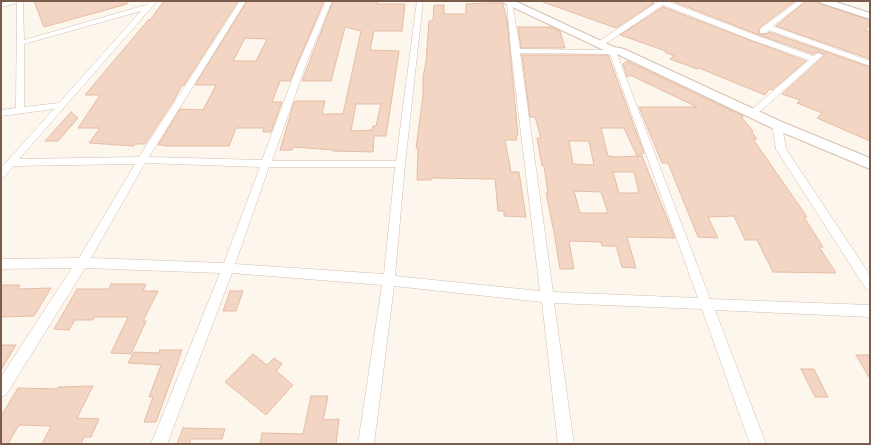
<!DOCTYPE html>
<html>
<head>
<meta charset="utf-8">
<style>
	body { margin:0 }
	#map { position:relative; width:871px; height:445px; overflow:hidden; background:#fdf6ec; font-family:Karla,sans-serif }
	canvas { display:block }
	.frame { position:absolute; inset:0; border:2px solid #7a5c4d; pointer-events:none }
</style>
</head>
<body>
<div id="map">
<canvas width="871" height="445"></canvas>
<div class="frame"></div>
</div>
<script>
const g = document.querySelector('canvas').getContext('2d');
g.lineJoin = 'round';
function fillPath(path, color) {
  g.fillStyle = color;
  g.fill(path, 'evenodd');
}
function shape(rows) {
  const path = new Path2D();
  for (const r of rows) {
    path.moveTo(r[0], r[1]);
    for (let i = 2; i < r.length; i += 2) path.lineTo(r[i], r[i + 1]);
  }
  return path;
}
function strokePath(path, color, width, dash) {
  g.strokeStyle = color;
  g.lineWidth = width;
  g.lineCap = dash ? 'butt' : 'round';
  g.setLineDash(dash || []);
  g.stroke(path);
}
const building = shape([
	[34,1,127,1,127,4,44,27,34,1],
	[164,1,238,1,184,85,182,85,174,100,145,144,135,144,134,146,89,143,100,128,78,128,100,95,85,95,149,19,149,21,150,20,164,1],
	[247,1,324,1,290,81,280,81,272,102,282,102,271,132,263,132,264,128,236,128,229,146,164,146,164,145,158,145,180,109,203,110,216,85,195,85,247,1],
	[245,38,267,39,256,61,233,61,245,38],
	[333,1,378,1,377,4,405,4,402,31,374,31,370,50,399,51,386,136,374,136,373,152,333,151,334,150,293,147,292,150,280,150,294,102,298,101,325,101,322,114,343,114,361,31,345,27,331,81,302,81,333,1],
	[356,104,381,104,376,126,373,126,372,130,351,131,356,104],
	[543,1,648,1,654,3,616,28,543,2,543,1],
	[672,1,795,1,759,28,759,34,766,34,769,32,870,67,870,141,817,118,822,113,797,103,800,100,782,94,824,56,824,54,818,52,813,54,759,35,672,1],
	[806,1,814,1,821,4,870,20,870,25,865,30,870,32,870,59,776,26,806,1],
	[489,3,502,3,503,4,507,20,518,135,516,135,517,140,505,140,511,172,519,172,526,217,504,216,504,211,498,211,495,179,431,178,431,180,417,180,418,148,416,148,423,96,423,77,426,62,429,21,433,21,434,5,444,5,444,14,466,14,466,4,489,3],
	[663,7,752,41,806,61,772,90,769,89,765,95,699,68,697,69,670,59,674,56,665,52,666,51,620,35,663,7],
	[518,27,551,27,560,31,565,48,521,48,518,27],
	[522,55,608,55,644,153,637,156,624,128,601,128,608,156,614,157,642,156,675,238,627,237,636,268,622,267,616,246,602,246,601,242,569,241,574,269,560,269,554,232,546,193,548,193,544,166,542,166,537,138,541,138,535,117,530,117,522,55],
	[569,141,589,141,594,165,573,164,569,141],
	[613,172,634,172,639,193,619,193,613,172],
	[574,191,601,192,608,213,580,213,574,191],
	[627,61,743,116,742,118,753,131,751,131,757,139,753,139,807,217,804,217,823,247,819,247,836,273,773,272,757,240,745,240,734,216,708,217,718,238,698,237,668,163,662,163,639,107,697,107,630,75,627,77,623,64,627,61],
	[71,112,78,118,58,141,45,141,71,112],
	[111,284,146,284,143,291,158,291,143,321,146,321,131,354,111,353,128,317,94,317,93,320,75,320,69,330,54,329,77,289,109,289,111,284],
	[1,285,20,285,18,289,51,288,34,316,1,317,1,285],
	[230,291,243,291,236,311,223,311,230,291],
	[1,345,16,345,1,370,1,345],
	[160,350,182,350,156,422,144,422,153,397,149,397,161,365,128,363,134,352,159,353,160,350],
	[253,354,267,365,274,358,282,364,276,371,293,385,266,415,225,382,253,354],
	[856,355,870,355,870,379,856,355],
	[801,369,814,369,828,397,815,397,801,369],
	[93,386,77,418,99,419,91,437,84,437,81,444,42,444,51,426,19,425,8,444,1,444,1,416,18,388,57,389,58,387,93,386],
	[311,396,328,396,323,420,339,419,336,444,260,444,262,433,303,434,311,396],
	[183,428,225,429,222,439,191,439,189,444,177,444,183,428]
]);
fillPath(building, '#f3d5c3');
strokePath(building, '#e6bba3', 1);
const minor = shape([
	[9,1,23,1,24,40,146,5,150,1,157,1,19,159,139,157,240,1,246,1,149,157,262,160,298,64,326,1,332,1,306,64,272,161,396,161,417,1,423,1,405,164,395,276,540,291,511,51,507,3,512,2,520,49,608,50,612,48,623,52,617,54,710,299,870,305,870,317,715,310,766,444,750,444,702,309,554,303,574,444,558,444,542,302,394,286,374,444,358,444,382,285,232,273,167,444,151,444,220,273,85,268,6,395,1,397,1,377,72,268,1,269,1,259,79,258,135,164,13,166,5,176,1,178,1,168,54,109,1,116,1,110,16,108,17,3,1,7,1,3,9,1],
	[141,11,59,103,24,107,24,44,141,11],
	[520,53,610,54,698,298,553,292,520,53],
	[145,163,260,167,224,263,91,258,145,163],
	[269,167,395,167,384,274,235,264,269,167],
	[659,1,667,1,758,36,813,56,819,53,823,55,755,116,749,116,748,114,749,112,809,60,752,40,663,5,602,46,599,46,595,44,659,1],
	[798,1,805,1,773,26,870,61,870,66,769,30,766,33,760,33,760,29,798,1],
	[777,122,782,125,786,149,870,275,870,290,866,289,776,149,772,125,777,122]
]);
const tertiary = shape([
	[820,1,833,1,870,13,870,19,821,3,820,1]
]);
const secondary = shape([
	[502,1,515,1,614,47,624,49,782,122,870,158,870,169,772,128,617,54,608,52,504,3,502,1]
]);
strokePath(minor, '#d1beb0', 1);
strokePath(tertiary, '#d1beb0', 2);
strokePath(secondary, '#d6c0b0', 2);
fillPath(minor, '#fff');
fillPath(tertiary, '#fff');
fillPath(secondary, '#fff');
</script>
</body>
</html>
